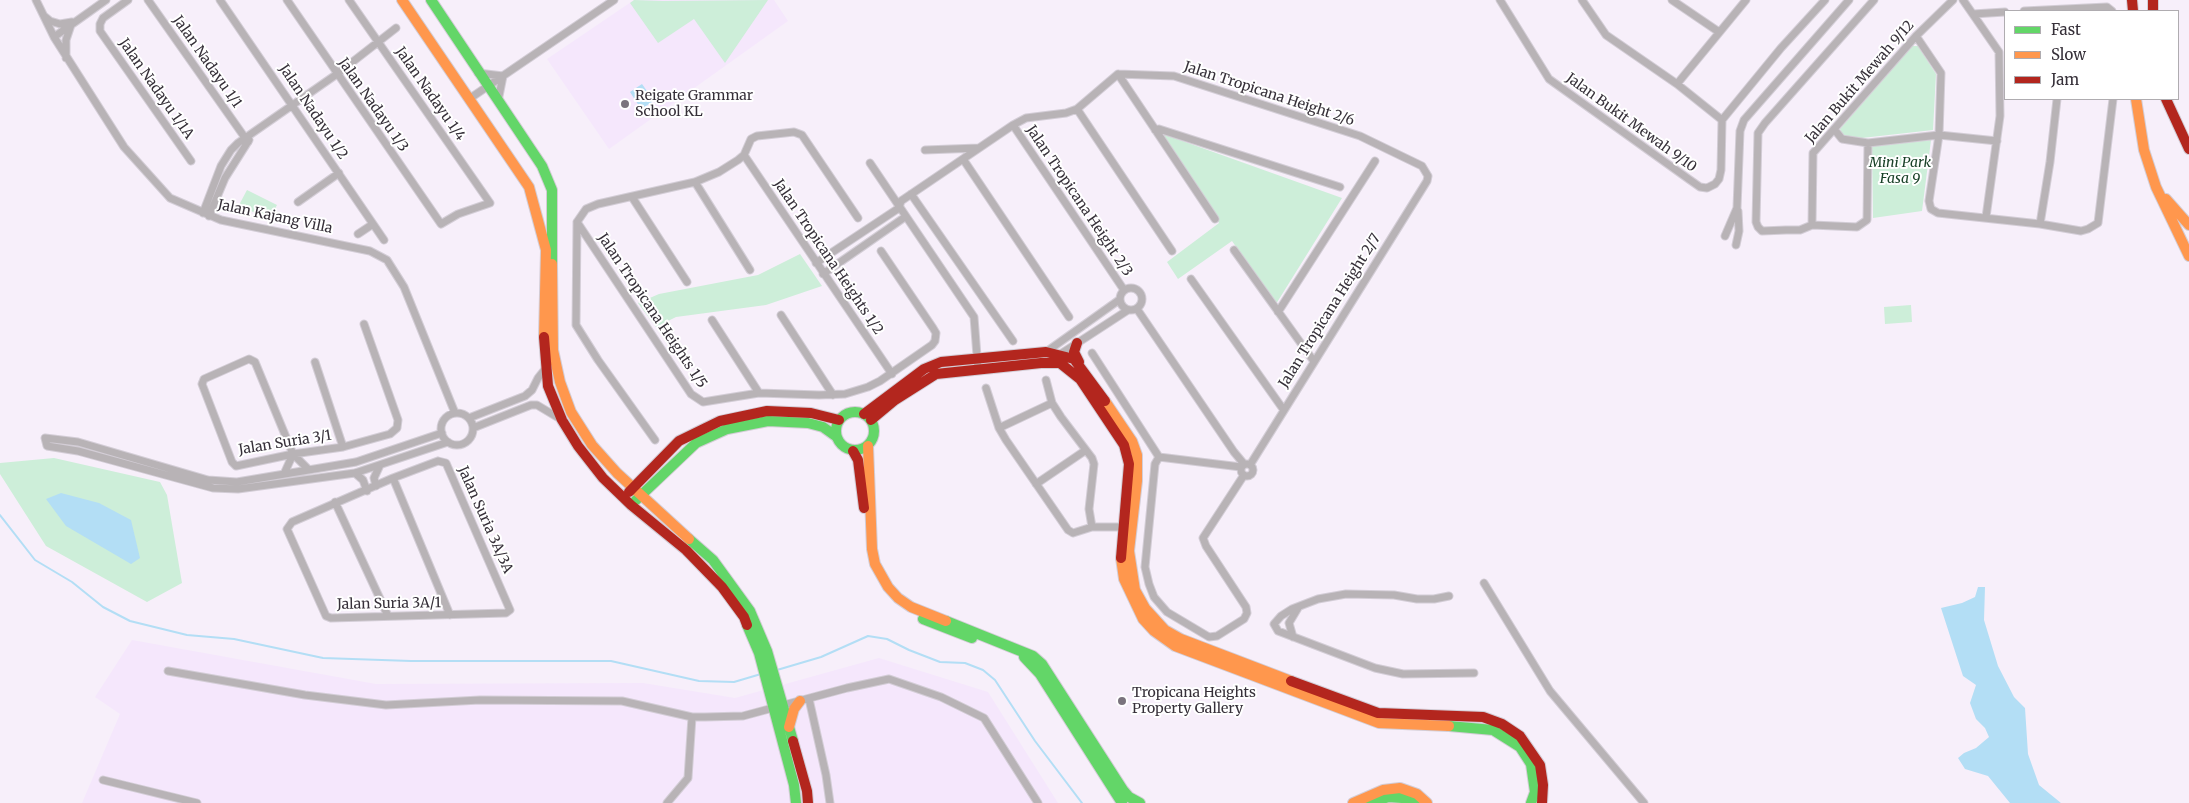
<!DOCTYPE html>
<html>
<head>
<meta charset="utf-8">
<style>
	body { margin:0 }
	#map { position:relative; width:2189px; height:803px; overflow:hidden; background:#f7effa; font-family:Merriweather,serif }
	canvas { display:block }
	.legend { position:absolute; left:2004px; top:10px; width:175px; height:90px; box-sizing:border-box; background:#fff; border:1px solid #afacb0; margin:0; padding:6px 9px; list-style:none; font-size:15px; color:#363039 }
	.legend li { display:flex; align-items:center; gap:10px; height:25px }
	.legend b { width:25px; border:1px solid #afacb0 }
</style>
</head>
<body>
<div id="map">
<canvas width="2189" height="803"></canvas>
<ul class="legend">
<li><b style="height:6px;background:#63d668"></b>Fast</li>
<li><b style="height:6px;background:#ff974d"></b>Slow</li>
<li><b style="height:6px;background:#b3261e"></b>Jam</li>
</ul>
</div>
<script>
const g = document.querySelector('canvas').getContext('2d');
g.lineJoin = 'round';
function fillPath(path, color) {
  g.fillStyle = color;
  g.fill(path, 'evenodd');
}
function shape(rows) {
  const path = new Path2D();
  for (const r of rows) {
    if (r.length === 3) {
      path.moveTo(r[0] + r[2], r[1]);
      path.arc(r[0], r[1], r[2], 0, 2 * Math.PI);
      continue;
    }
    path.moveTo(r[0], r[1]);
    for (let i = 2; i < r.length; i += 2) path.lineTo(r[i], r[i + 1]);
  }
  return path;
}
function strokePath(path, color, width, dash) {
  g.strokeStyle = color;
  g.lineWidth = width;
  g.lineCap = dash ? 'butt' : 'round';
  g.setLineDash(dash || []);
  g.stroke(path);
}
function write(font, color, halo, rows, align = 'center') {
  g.font = font + ' Merriweather,serif';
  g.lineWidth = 4;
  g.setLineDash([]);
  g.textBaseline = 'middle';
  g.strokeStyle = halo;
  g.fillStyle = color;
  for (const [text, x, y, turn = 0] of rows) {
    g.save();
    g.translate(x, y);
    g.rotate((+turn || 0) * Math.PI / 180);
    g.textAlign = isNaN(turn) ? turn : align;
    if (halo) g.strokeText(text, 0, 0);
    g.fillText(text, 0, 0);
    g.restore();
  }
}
fillPath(shape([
	[634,0,774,0,788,21,609,149,547,59],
	[132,640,376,684,643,683,735,698,879,658,988,692,1058,803,82,803,120,714,95,697]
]), '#f5e7fc');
fillPath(shape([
	[634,0,663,1,768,0,725,63,694,19,658,43,630,3],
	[1912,46,1918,46,1936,74,1933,130,1853,139,1842,135,1840,129],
	[1163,134,1342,198,1276,304,1232,241,1178,279,1167,262,1219,223,1161,137],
	[1931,140,1922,211,1873,218,1872,146],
	[247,190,277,205,269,220,239,205],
	[800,254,822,286,766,305,676,317,656,327,638,303,659,294,758,275],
	[1911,305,1912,322,1885,324,1884,307],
	[54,458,160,482,167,495,182,583,147,602,46,546,0,474,0,463]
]), '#cdeed9');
fillPath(shape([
	[642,84,654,101,641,109,630,92],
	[61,493,99,503,131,520,140,558,131,564,66,526,46,499],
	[1978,587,1985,587,1984,620,1998,666,2014,697,2025,708,2028,754,2039,785,2061,803,2010,803,1988,776,1965,769,1958,758,1964,753,1976,748,1989,737,1985,728,1976,719,1970,703,1976,685,1963,676,1941,608,1962,603,1975,597]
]), '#b3def5');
strokePath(shape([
	[0,515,35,560,72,582,103,607,130,621,187,635,234,639,323,658,411,661,611,661,699,681,734,682,761,674],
	[777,670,821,657,868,636,887,639,909,650,940,662,965,663,983,670,995,680,1035,741,1082,803]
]), '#b3def5', 2);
const street = shape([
	[36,0,54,37,124,147,170,198,221,220,370,251,387,260,404,287,455,413],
	[128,0,103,18,100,24,100,31,191,161],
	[148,0,248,142],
	[220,0,384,240],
	[287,0,441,224,458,214,490,203,349,0],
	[1500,0,1549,79,1690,180,1700,187,1707,188,1715,184,1719,179,1721,170,1722,120,1781,48,1825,0],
	[1582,0,1606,35,1677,84,1722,120],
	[1672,0,1719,32],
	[1963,0,1999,52,2000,116,1986,217],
	[2024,11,2107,7,2112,11],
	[1973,14,2005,12],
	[44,16,50,21,60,24,72,22,66,40,66,58],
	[1916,36,1941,73,1939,135,1929,201,1931,209,1938,213,2040,224,2081,231,2088,229,2098,223,2113,99],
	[54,37,106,0],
	[478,73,503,76],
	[1118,74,1215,219],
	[1677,84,1746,0],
	[469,99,614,0],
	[498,101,503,76],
	[1077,109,1172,251],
	[1013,125,1124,290],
	[1834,129,1842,139,1868,143,1939,135,1997,141],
	[1155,130,1159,129,1340,187],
	[1868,143,1867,220,1857,227,1812,225,1813,153,1916,36,1953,0],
	[925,150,978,148],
	[744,155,892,374],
	[963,159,1069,317],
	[870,163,974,317,978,369],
	[695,182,750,270],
	[911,194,1013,341],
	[632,197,687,282],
	[298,202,339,173],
	[203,213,221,166,231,150,238,143,337,74,396,28],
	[209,216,225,178,249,140],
	[577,222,691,394,703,402,759,393,819,395,845,394,868,387,880,381,932,345,935,341,936,333,933,328,881,251],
	[2040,224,2050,162,2057,99],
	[1812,225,1800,230,1786,230,1762,231,1758,227,1756,222,1758,133,1765,123,1874,0],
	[358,234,373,224],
	[1725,236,1737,208,1740,131,1744,120,1849,0],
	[1736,245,1739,231,1738,211],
	[1234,250,1313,360],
	[816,263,899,208,901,201,1013,125,1026,118,1066,113,1077,109,1118,74,1174,76,1360,136,1422,166,1428,176,1427,181,1250,465],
	[823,274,905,217],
	[1191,279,1283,409],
	[1131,299,11],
	[1137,309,1234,452,1244,464],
	[1278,312,1375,161],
	[781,315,833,395],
	[712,320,759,393],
	[1046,352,1119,300],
	[1092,353,1159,457],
	[1059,355,1128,310],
	[315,362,343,447],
	[1046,380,1052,403,1061,417,1092,458,1094,464,1089,509,1092,527],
	[986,388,999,428,1006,440,1068,530,1073,533,1092,527,1123,527],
	[457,429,16],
	[469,418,525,396,532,390,538,378,546,368],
	[473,428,531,405,537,405,562,420],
	[999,428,1052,403],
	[442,433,356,462,237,482,208,480,78,442,45,438,47,446,78,451,213,488,238,489,355,473,448,442],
	[655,440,598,360,576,325,577,222,586,209,598,204,695,182,719,172,738,160,744,155,751,139,757,136,794,132,802,135,858,218],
	[438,461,446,463,510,610,506,613,331,618,326,616,287,529,292,522,393,478,438,461],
	[1247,470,6],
	[1241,467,1159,457,1155,464,1145,567,1149,584,1154,597,1167,612,1209,637,1217,636,1244,619,1247,613,1246,607,1206,546,1203,538,1244,475],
	[308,469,293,454,255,362,249,359,204,379,202,384,232,462,236,466,293,454,343,447,390,434,397,428,398,420,364,324],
	[355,473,363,480,367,491],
	[284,474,293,454],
	[393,478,450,615],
	[1036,484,1086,450],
	[376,486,374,478,380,465],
	[335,502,388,616],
	[1484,583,1550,691,1644,803],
	[1449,596,1434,599,1417,599,1394,595,1346,594,1318,599,1292,609,1281,616,1274,624,1278,631,1375,668,1403,674,1474,673],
	[1293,637,1289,623,1298,608],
	[168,671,305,695,386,705,480,700,622,701,692,717,705,717,743,716,847,688,889,679,941,697,984,718,1038,803],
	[809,699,826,775,830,803],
	[103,780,197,803],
	[667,803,688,778,692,717]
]);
const fast = shape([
	[431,0,542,166,552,190,552,264],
	[855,431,19],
	[636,500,696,443,727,429,768,421,808,423,823,427,837,437],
	[689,539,713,560,750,611,767,651,793,741],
	[923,619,972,638],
	[946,621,1033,656,1042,664,1123,790,1129,797,1140,803],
	[747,625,759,653,794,785,796,803],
	[1024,657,1040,674,1122,803],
	[1449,726,1493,730,1520,747,1531,764,1535,792,1531,803],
	[1368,803,1389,797,1402,798,1416,803]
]);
const slow = shape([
	[402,0,529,187,546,250,544,337],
	[2136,99,2144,150,2156,187,2189,256],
	[2166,199,2189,225],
	[552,264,553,350,560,382,571,412,592,445,617,473,689,539],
	[1105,401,1132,441,1137,455,1137,481,1129,551,1135,590,1145,608,1165,630,1181,639,1291,681],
	[868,446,872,549,875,564,888,587,898,598,911,607,946,621],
	[1121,558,1124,579,1143,619,1154,631,1175,646,1379,723,1449,726],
	[789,727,794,709,800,701],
	[1353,803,1383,790,1400,788,1417,794,1427,803]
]);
const jam = shape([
	[2132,0,2133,11],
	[2153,0,2153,11],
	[2166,99,2189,149],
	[544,337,548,386,562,420,578,446,603,478,631,505,686,550,722,587,744,617,747,625],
	[1077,343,1074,352,1079,362],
	[864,414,924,369,941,362,1046,352,1074,359,1105,401],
	[871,420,895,400,936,374,1041,363,1060,363,1080,379,1124,445,1129,464,1121,558],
	[853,451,858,460,864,508],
	[629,492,679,441,720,421,767,411,811,413,839,420],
	[1291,681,1378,713,1483,717,1502,724,1520,736,1540,765,1543,785,1542,803],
	[793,741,807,791,808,803]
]);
strokePath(street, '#d3cdd6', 9);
strokePath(fast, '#d3cdd6', 12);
strokePath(slow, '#d3cdd6', 12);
strokePath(jam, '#d3cdd6', 12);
strokePath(street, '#b8b3b6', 7);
strokePath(fast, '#63d668', 10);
strokePath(slow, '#ff974d', 10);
strokePath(jam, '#b3261e', 10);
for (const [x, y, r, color] of [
	[625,104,5,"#7a737d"],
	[1122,701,5,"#7a737d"]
]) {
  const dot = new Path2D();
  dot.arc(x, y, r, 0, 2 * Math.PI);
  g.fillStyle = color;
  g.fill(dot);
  strokePath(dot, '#fff', 2);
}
write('14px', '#363039', '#fff', [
	["Jalan Nadayu 1/1",207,62,55],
	["Jalan Bukit Mewah 9/12",1860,82,-49],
	["Jalan Nadayu 1/1A",156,89,55],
	["Jalan Nadayu 1/4",430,94,55],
	["Jalan Tropicana Height 2/6",1269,94,18],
	["Jalan Nadayu 1/3",373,105,55],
	["Jalan Nadayu 1/2",313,112,56],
	["Jalan Bukit Mewah 9/10",1631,123,36],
	["Jalan Tropicana Height 2/3",1079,201,56],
	["Jalan Kajang Villa",275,217,12],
	["Jalan Tropicana Heights 1/2",828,257,56],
	["Jalan Tropicana Heights 1/5",652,311,56],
	["Jalan Tropicana Height 2/7",1330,311,-58],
	["Jalan Suria 3/1",285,443,-9],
	["Jalan Suria 3A/3A",485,520,66],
	["Jalan Suria 3A/1",389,604,-1]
]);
write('14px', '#363039', '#fff', [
	["Reigate Grammar",635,96],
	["School KL",635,112],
	["Tropicana Heights",1132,693],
	["Property Gallery",1132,709]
], 'left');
write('italic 14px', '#184027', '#fff', [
	["Mini Park",1900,163],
	["Fasa 9",1900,179]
]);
</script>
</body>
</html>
